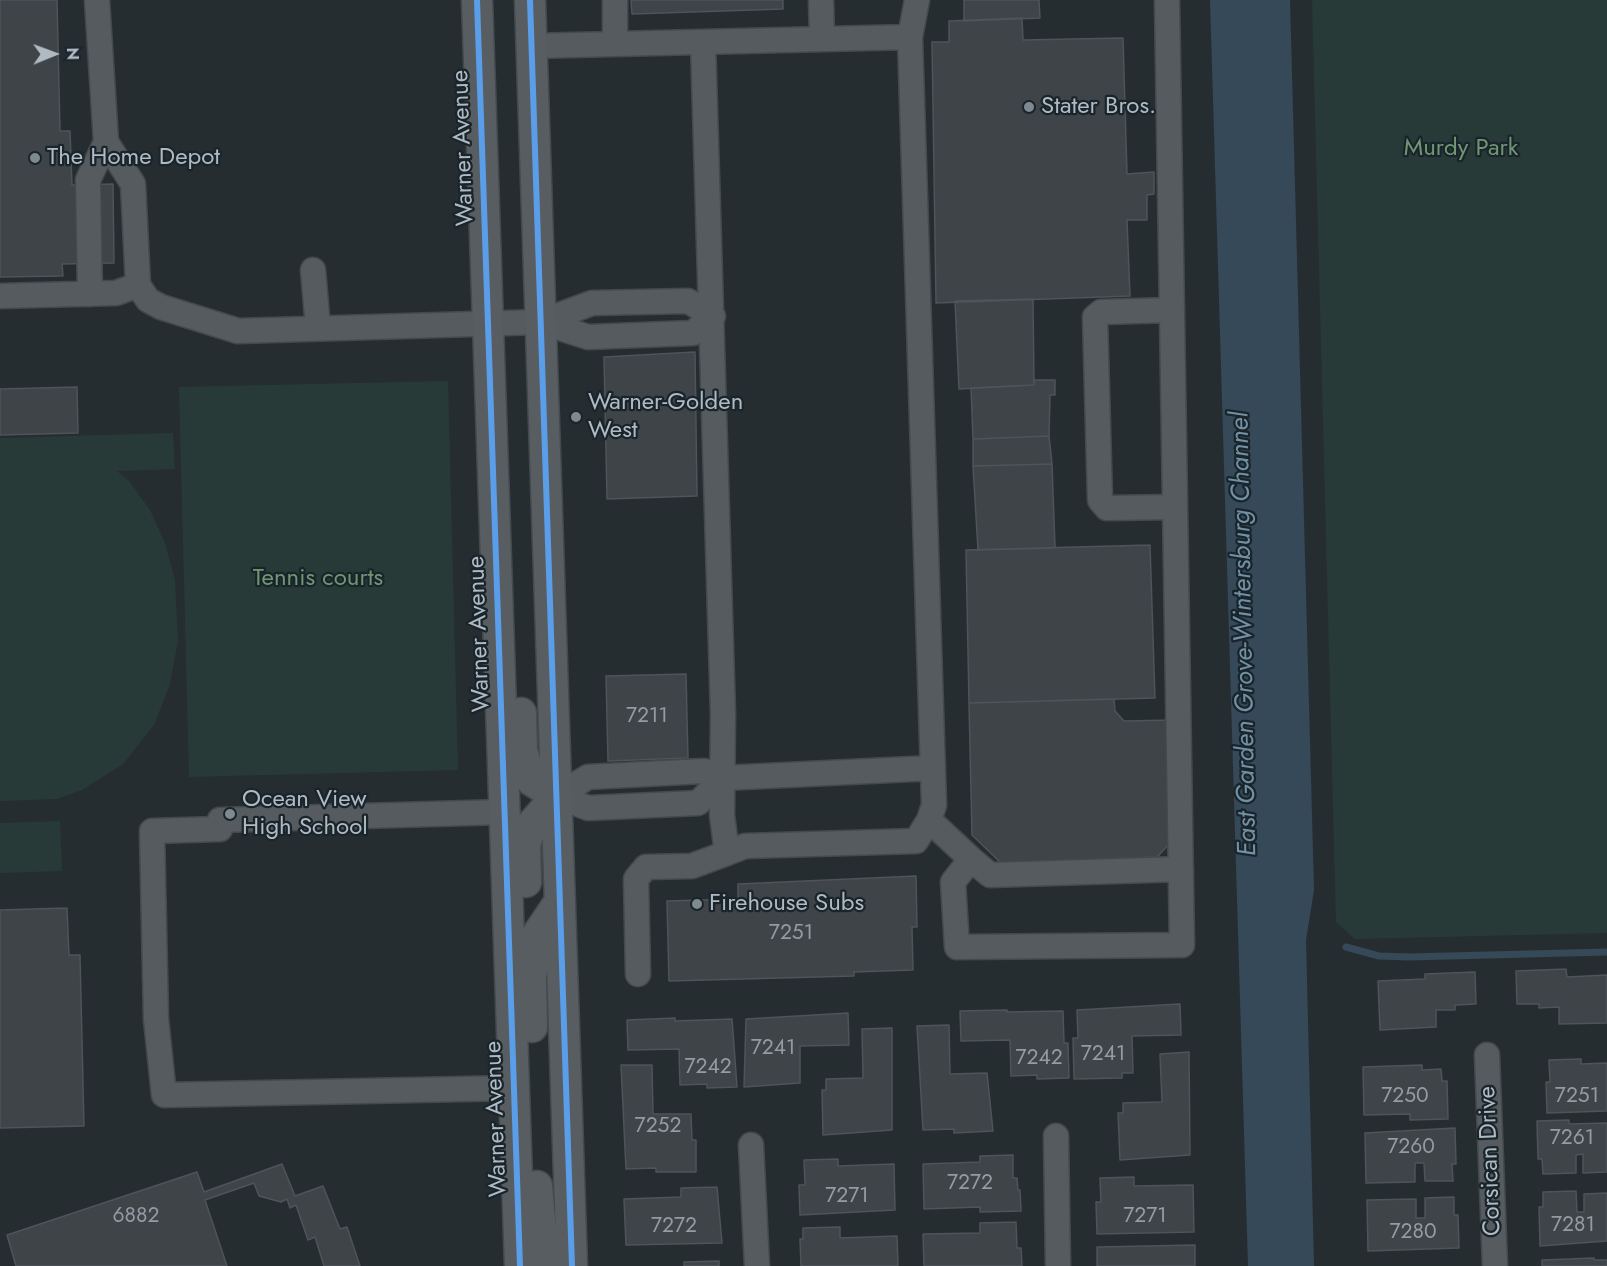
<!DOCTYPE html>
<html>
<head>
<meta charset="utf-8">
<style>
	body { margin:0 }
	#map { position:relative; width:1607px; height:1266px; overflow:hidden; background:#262d31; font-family:Jost,sans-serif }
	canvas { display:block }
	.north { position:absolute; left:24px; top:24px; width:60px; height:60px; -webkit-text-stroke:4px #1a242b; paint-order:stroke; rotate:89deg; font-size:16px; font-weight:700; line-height:24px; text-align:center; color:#afbac3 }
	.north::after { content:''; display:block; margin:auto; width:21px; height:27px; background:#afbac3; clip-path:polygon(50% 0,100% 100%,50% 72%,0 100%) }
</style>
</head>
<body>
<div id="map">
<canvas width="1607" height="1266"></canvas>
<div class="north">N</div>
</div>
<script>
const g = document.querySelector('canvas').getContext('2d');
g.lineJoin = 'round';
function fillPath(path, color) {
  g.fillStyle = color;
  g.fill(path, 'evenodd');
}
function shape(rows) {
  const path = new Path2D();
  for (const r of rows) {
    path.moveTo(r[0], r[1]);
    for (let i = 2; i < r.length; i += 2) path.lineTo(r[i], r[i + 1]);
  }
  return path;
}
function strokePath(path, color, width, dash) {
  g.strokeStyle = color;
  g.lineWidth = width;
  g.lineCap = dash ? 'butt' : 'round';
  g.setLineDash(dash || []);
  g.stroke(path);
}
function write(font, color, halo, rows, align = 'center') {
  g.font = font + ' Jost,sans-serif';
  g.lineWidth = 4.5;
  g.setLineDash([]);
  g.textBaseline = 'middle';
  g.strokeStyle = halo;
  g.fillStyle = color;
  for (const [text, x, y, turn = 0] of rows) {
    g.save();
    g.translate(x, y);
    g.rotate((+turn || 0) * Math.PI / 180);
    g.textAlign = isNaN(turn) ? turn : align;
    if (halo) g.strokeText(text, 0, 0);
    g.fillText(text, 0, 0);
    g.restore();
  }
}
fillPath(shape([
	[1312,0,1607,0,1607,933,1355,939,1336,922],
	[448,381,458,770,189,777,179,387],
	[173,433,175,469,117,471,129,481,150,510,165,543,175,580,178,641,170,684,154,725,123,764,82,790,57,799,0,801,0,438],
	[60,821,62,871,0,873,0,823]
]), '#273a38');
fillPath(shape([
	[1210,0,1290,0,1314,890,1306,940,1314,1266,1248,1266]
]), '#354958');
strokePath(shape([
	[1346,947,1379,956,1409,957,1607,952]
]), '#354958', 7);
const building = shape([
	[0,0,57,0,60,131,70,131,72,185,113,184,114,263,62,264,63,276,0,277,0,0],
	[631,0,783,0,783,9,632,14,631,0],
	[964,0,1039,0,1040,18,964,21,964,0],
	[1022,18,1023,40,1123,38,1127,174,1154,172,1154,194,1147,195,1147,220,1127,220,1130,296,936,303,932,42,949,42,949,21,1022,18],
	[1033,299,1034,385,959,389,955,301,1033,299],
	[695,352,697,496,607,499,604,357,695,352],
	[1034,380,1055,380,1055,395,1050,395,1049,436,973,439,971,388,1034,385,1034,380],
	[77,387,78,433,0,435,0,389,77,387],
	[1049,436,1052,464,973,466,973,439,1049,436],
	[1052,464,1055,548,978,550,973,466,1052,464],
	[1150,545,1155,698,969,703,966,550,1150,545],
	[686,674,688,758,608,761,606,676,686,674],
	[1114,699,1115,711,1124,721,1175,720,1176,837,1157,857,1001,863,972,835,969,703,1114,699],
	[916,876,917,927,912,927,913,970,854,972,854,976,669,981,667,901,738,899,738,884,916,876],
	[67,908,69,955,80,955,84,1126,0,1128,0,910,67,908],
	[1566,969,1567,977,1607,975,1607,1023,1559,1024,1559,1007,1539,1008,1539,1004,1517,1004,1516,971,1566,969],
	[1475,972,1476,1004,1455,1005,1455,1010,1436,1010,1436,1027,1380,1030,1378,981,1425,979,1425,974,1475,972],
	[1180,1004,1181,1035,1132,1036,1133,1073,1122,1073,1122,1078,1074,1079,1073,1038,1078,1038,1077,1010,1180,1004],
	[1007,1010,1007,1012,1063,1011,1064,1043,1068,1043,1069,1078,1037,1079,1037,1075,1011,1076,1010,1040,961,1041,960,1011,1007,1010],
	[848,1013,849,1045,800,1046,800,1083,744,1087,746,1019,848,1013],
	[675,1018,675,1021,732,1019,737,1087,707,1088,707,1084,680,1085,679,1049,628,1050,627,1020,675,1018],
	[949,1025,950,1074,987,1073,993,1131,954,1133,954,1129,923,1130,917,1026,949,1025],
	[892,1028,892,1130,823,1135,822,1090,826,1090,826,1079,863,1078,862,1029,892,1028],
	[1189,1052,1190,1155,1120,1160,1118,1113,1123,1113,1123,1103,1162,1102,1160,1054,1189,1052],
	[1581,1059,1581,1064,1607,1063,1607,1111,1547,1113,1546,1082,1550,1082,1549,1060,1581,1059],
	[621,1065,652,1065,653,1114,691,1114,692,1140,696,1140,696,1172,656,1172,656,1168,626,1169,621,1065],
	[1422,1065,1422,1070,1441,1069,1442,1081,1447,1081,1448,1119,1410,1120,1410,1114,1364,1115,1363,1067,1422,1065],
	[1569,1120,1569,1124,1607,1123,1607,1172,1583,1173,1583,1154,1576,1155,1576,1173,1543,1174,1542,1159,1538,1159,1537,1121,1569,1120],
	[1455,1128,1456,1164,1452,1164,1453,1181,1425,1181,1424,1163,1415,1163,1415,1182,1366,1183,1365,1133,1455,1128],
	[1013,1155,1013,1178,1017,1178,1018,1190,1020,1190,1021,1211,980,1212,980,1207,924,1209,923,1164,980,1162,980,1156,1013,1155],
	[838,1159,838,1166,894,1164,895,1210,800,1215,799,1185,805,1185,804,1160,838,1159],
	[282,1164,295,1196,323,1186,340,1229,347,1227,360,1266,324,1266,315,1237,308,1240,296,1205,290,1208,287,1199,281,1202,259,1196,254,1183,205,1200,227,1266,16,1266,7,1235,197,1172,204,1192,282,1164],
	[1134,1177,1134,1186,1193,1185,1194,1232,1097,1234,1096,1202,1101,1202,1100,1178,1134,1177],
	[717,1187,722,1243,626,1245,624,1199,681,1197,681,1188,717,1187],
	[1576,1191,1577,1212,1584,1212,1584,1194,1607,1193,1607,1241,1540,1246,1539,1207,1543,1207,1543,1192,1576,1191],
	[1454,1197,1454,1215,1458,1215,1459,1248,1368,1251,1367,1200,1416,1199,1416,1218,1425,1218,1425,1198,1454,1197],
	[1016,1222,1017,1248,1021,1248,1022,1266,924,1266,923,1234,980,1233,980,1223,1016,1222],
	[840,1227,840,1238,897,1236,898,1266,801,1266,800,1239,803,1239,803,1228,840,1227],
	[1195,1245,1195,1266,1097,1266,1097,1247,1195,1245],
	[1594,1258,1594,1260,1607,1260,1607,1266,1542,1266,1542,1260,1594,1258],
	[719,1261,719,1266,684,1266,684,1262,719,1261]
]);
fillPath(building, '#3e4448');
strokePath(building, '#4e5459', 1.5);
const minor = shape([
	[97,0,106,142,133,184,138,285,148,300,161,307,238,331,541,322,588,337,693,333,713,316,688,301,592,303,541,322],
	[615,0,615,44],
	[821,0,822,39],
	[917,0,910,37,934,805,929,820,971,859,953,882,957,947,1182,945,1167,0],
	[703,42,723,714,722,815,727,853,745,846,916,841,929,820],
	[531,46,910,37],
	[313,270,318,328],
	[90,294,88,180,106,142],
	[0,296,116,293,138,285],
	[1172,310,1101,312,1095,317,1100,500,1107,508,1175,507],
	[557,796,588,777,704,771,723,778,933,768],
	[557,796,588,808,698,803,723,778],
	[504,812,220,820,220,829,152,831,156,1019,164,1095,514,1088],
	[971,859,990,875,1181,869],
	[638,974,636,879,646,867,692,866,727,853],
	[1487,1055,1495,1266],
	[1056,1136,1058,1266],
	[751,1145,757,1266]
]);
const major = shape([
	[477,0,520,1266],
	[530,0,572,1266],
	[521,713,522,751,532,781,557,796,532,824,525,844,526,882],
	[532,1027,531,977,537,935,560,901],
	[537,1186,544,1266]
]);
strokePath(minor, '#44494c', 27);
strokePath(major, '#434a4e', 33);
strokePath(minor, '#565b5f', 24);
strokePath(major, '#585d61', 30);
strokePath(shape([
	[477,0,520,1266],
	[530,0,572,1266]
]), '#5a9eea', 6);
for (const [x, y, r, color] of [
	[1029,107,6,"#7f8990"],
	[35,158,6,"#7f8990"],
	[576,417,6,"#7f8990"],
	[230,814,6,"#7f8990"],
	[697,904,6,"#7f8990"]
]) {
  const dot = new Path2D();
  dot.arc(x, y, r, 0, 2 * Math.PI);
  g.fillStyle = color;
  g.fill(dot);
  strokePath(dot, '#1a242b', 2);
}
write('21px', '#939ca4', null, [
	["7211",647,717],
	["7251",791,934],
	["7241",773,1049],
	["7241",1103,1055],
	["7242",1039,1059],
	["7242",708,1068],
	["7250",1405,1097],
	["7251",1577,1097],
	["7252",658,1127],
	["7261",1572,1139],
	["7260",1411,1148],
	["7272",970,1184],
	["7271",847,1197],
	["6882",136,1217],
	["7271",1145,1217],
	["7281",1573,1226],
	["7272",674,1227],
	["7280",1413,1233]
]);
write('24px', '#afbac3', '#1a242b', [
	["Stater Bros.",1041,107],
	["The Home Depot",47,158],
	["Warner-Golden",588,403],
	["West",588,431],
	["Ocean View",242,800],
	["High School",242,828],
	["Firehouse Subs",709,904]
], 'left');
write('24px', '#afbac3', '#1a242b', [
	["Warner Avenue",464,148,-92],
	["Warner Avenue",480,634,-92],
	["Warner Avenue",497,1119,-92],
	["Corsican Drive",1491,1161,-92]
]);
write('24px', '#709772', '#1a242b', [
	["Murdy Park",1461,149],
	["Tennis courts",318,579]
]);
write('italic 26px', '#7191a5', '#1a242b', [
	["East Garden Grove-Wintersburg Channel",1245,634,-91]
]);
</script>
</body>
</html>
